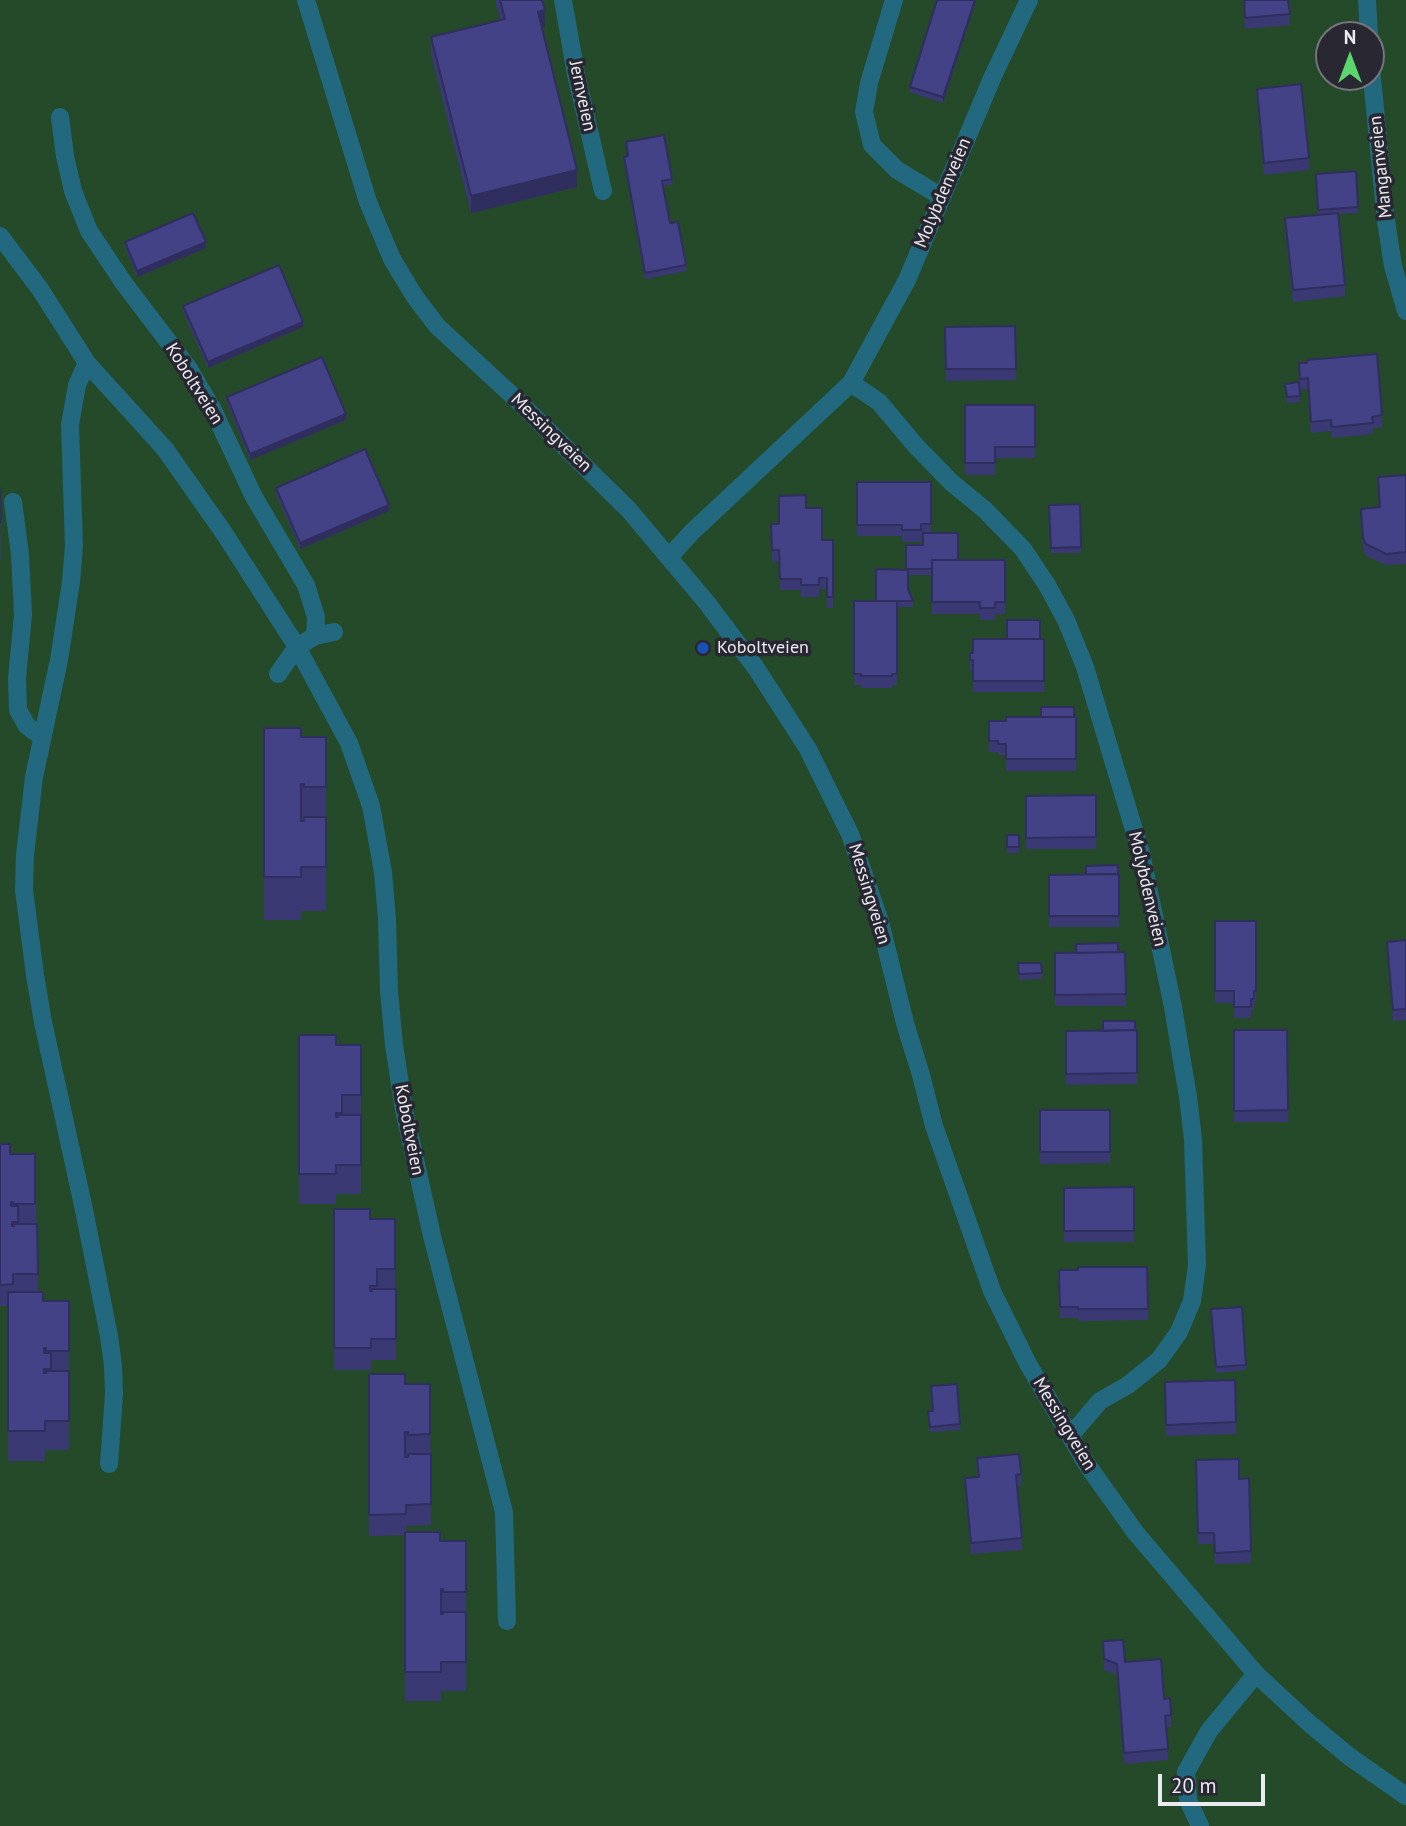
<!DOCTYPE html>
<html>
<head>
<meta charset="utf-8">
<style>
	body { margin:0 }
	#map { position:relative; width:1406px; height:1826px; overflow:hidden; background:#282732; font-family:"PT Sans",sans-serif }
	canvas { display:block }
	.north { position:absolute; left:1315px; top:21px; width:70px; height:70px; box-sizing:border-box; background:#282732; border:2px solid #76757e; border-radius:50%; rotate:0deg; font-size:19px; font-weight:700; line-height:28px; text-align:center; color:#eaeaf1 }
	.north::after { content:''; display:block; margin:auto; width:24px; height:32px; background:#5bd56e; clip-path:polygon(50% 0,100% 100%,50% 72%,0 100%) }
	.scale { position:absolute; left:1158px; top:1774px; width:107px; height:32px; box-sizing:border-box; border:4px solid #eaeaf1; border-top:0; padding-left:9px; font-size:21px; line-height:24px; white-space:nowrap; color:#eaeaf1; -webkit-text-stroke:5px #282732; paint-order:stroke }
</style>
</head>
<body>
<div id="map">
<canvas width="1406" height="1826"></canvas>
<div class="north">N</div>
<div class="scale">20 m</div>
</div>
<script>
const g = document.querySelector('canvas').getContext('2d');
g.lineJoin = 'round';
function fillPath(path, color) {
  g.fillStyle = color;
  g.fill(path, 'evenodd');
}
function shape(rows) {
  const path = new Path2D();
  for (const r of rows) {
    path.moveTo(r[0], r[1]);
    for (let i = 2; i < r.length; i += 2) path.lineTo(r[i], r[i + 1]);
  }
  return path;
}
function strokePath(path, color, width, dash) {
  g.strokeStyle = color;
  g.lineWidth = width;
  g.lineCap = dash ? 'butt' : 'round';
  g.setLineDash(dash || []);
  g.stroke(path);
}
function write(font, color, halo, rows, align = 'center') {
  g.font = font + ' "PT Sans",sans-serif';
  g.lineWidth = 7;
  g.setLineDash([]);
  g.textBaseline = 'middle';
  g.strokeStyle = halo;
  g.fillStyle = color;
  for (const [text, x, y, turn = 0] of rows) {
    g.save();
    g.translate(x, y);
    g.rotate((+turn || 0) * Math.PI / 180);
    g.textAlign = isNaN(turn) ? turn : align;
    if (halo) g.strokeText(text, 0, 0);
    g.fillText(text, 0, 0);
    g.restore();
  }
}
fillPath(shape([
	[0,0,1406,0,1406,1826,0,1826],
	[1329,35,1371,35,1371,77,1329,77]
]), '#254a29');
strokePath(shape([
	[306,0,368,202,392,259,415,297,437,326,515,398,629,510,707,603,756,668,808,749,850,834,880,922,905,1023,921,1075,934,1126,992,1291,1028,1364,1086,1463,1135,1532,1256,1674,1310,1724,1350,1757,1406,1796],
	[563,0,576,74,603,191],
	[894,0,869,83,864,112,872,145,897,170,942,197],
	[1367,0,1369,35],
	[1371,68,1386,221,1393,266,1406,311],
	[60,117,65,156,73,191,89,231,123,282,189,369,213,410,254,497,306,585,316,617,315,636,297,647,278,674],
	[0,236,40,289,87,363,165,449,224,533,297,647,349,743,371,806,383,872,387,919,389,991,394,1045,404,1110,432,1236,504,1512,507,1621],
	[87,363,77,385,70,425,74,546,71,582,59,660,34,777,25,855,24,890,35,975,43,1022,84,1210,109,1336,113,1366,114,1393,109,1464],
	[851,383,907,280,993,76,1029,0],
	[13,502,20,554,23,615,17,678,18,710,27,726,42,737],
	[669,557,692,532,851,383,879,402,916,446,951,482,985,510,1023,549,1047,585,1066,620,1085,667,1141,853,1173,1007,1188,1097,1193,1139,1197,1265,1192,1301,1179,1332,1159,1360,1128,1385,1100,1401,1070,1436],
	[315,636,334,632],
	[1200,1826,1188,1800,1186,1772,1209,1731,1256,1674]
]), '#226980', 18);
fillPath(shape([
	[496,0,542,0,545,27,542,27,577,187,471,213,431,54,431,37,501,20,496,5],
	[976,0,943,103,910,92,910,87],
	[1243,0,1288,0,1290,25,1245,29],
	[1257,89,1309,158,1309,170,1264,175,1257,100],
	[626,142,672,179,672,185,663,186,670,223,686,265,686,271,645,279,624,163,624,157,627,156],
	[1356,171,1358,213,1338,214,1345,285,1345,296,1293,302,1285,230,1285,218,1318,215,1316,174],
	[125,242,206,248,137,277,125,247],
	[183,306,303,327,208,368,183,312],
	[1015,326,1016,380,946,381,945,327],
	[1299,363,1382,415,1382,427,1373,428,1373,434,1332,438,1331,431,1311,433,1308,389,1300,390],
	[1285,384,1300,396,1300,402,1287,403],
	[227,397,346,420,250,460,227,403],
	[965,405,1035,405,1035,458,995,458,995,475,965,475],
	[1406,475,1406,564,1386,565,1366,556,1363,549,1361,509,1379,507,1378,477],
	[857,482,931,482,931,533,958,560,1005,560,1005,614,995,614,995,620,980,620,980,614,932,614,932,575,908,575,908,589,913,601,913,607,897,607,897,685,892,685,892,688,861,688,861,685,854,685,854,601,876,601,906,570,923,545,923,536,921,536,921,542,902,542,902,536,857,536],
	[0,488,1,560,0,560],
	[276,488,389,511,300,549,276,494],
	[1080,504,1081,553,1051,553,1049,505],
	[806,508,822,540,833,540,833,608,827,608,827,589,819,589,819,597,801,597,801,590,780,590,779,561,772,562,771,524,779,524],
	[1007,639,1044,639,1044,692,973,692,973,671,970,671,970,653,973,653],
	[1076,717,1076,771,1006,771,1006,755,998,755,998,752,989,752,989,721],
	[264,728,301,737,326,737,326,911,301,911,301,920,264,920],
	[1026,796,1096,837,1096,849,1026,849],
	[1007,835,1019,835,1019,853,1007,853],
	[1086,874,1119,916,1119,927,1049,927,1049,875],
	[1215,921,1256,921,1256,1003,1254,1003,1254,1010,1251,1010,1251,1018,1234,1018,1234,1003,1215,1003],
	[1406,940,1406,1020,1393,1021,1387,942],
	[1125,952,1126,1006,1055,1006,1055,953],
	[1018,963,1041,963,1042,979,1019,980],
	[1137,1030,1137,1084,1066,1085,1066,1031],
	[1234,1030,1287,1030,1288,1122,1234,1122],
	[299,1035,336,1045,361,1045,361,1194,336,1194,336,1204,299,1204],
	[1040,1110,1110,1152,1110,1163,1040,1164],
	[0,1144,10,1154,35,1154,38,1292,43,1301,69,1301,69,1450,45,1450,45,1461,8,1461,8,1306,0,1306],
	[1064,1188,1134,1231,1134,1242,1064,1242],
	[334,1209,370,1219,395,1219,396,1360,371,1360,371,1370,334,1370],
	[1147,1267,1148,1320,1078,1321,1078,1318,1060,1318,1059,1270],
	[1211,1315,1246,1365,1246,1370,1216,1373],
	[369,1374,405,1384,430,1384,431,1525,406,1526,406,1532,440,1541,466,1541,466,1691,441,1691,441,1701,405,1701,405,1535,369,1536],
	[1235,1380,1236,1434,1166,1436,1165,1382],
	[928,1411,960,1424,960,1430,930,1432],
	[977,1458,1021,1474,1021,1486,1017,1486,1022,1550,971,1554,965,1489,965,1478,978,1477],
	[1196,1460,1239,1479,1249,1478,1251,1563,1215,1564,1214,1544,1198,1544],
	[1103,1641,1164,1699,1171,1715,1171,1727,1166,1727,1168,1760,1124,1764,1117,1675,1104,1670]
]), '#3a3974');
fillPath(shape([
	[975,0,976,0,943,103,943,97],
	[545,10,545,27,538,28,538,12],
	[577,170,577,187,471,213,471,196],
	[206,242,206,248,137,277,137,271],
	[303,322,303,327,208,368,208,362],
	[346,414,346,420,250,460,250,454],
	[389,505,389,511,300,549,300,543]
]), '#302e5e');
const building = shape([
	[500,0,542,0,545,10,538,12,577,170,471,196,431,37,505,19,500,0],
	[937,0,975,0,943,97,910,87,937,0],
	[1244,0,1288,0,1290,14,1245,18,1244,0],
	[1301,84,1309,158,1264,163,1257,89,1301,84],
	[664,135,672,179,662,181,670,223,678,222,686,265,645,273,624,157,628,156,626,142,664,135],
	[1356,171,1358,207,1318,210,1316,174,1356,171],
	[193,213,206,242,137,271,125,242,193,213],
	[1338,213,1345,285,1293,290,1285,218,1338,213],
	[279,265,303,322,208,362,183,306,279,265],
	[1015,326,1016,369,946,369,945,327,1015,326],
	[1377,354,1382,415,1372,417,1373,423,1332,427,1331,420,1311,422,1308,378,1300,379,1299,363,1307,363,1307,360,1377,354],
	[322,357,346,414,250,454,227,397,322,357],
	[1299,382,1300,396,1287,397,1285,384,1299,382],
	[965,405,1035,405,1035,447,995,447,995,463,965,463,965,405],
	[365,449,389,505,300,543,276,488,365,449],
	[1406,475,1406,552,1386,554,1366,544,1363,538,1361,509,1380,507,1378,477,1406,475],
	[857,482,931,482,931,524,921,524,921,530,902,530,902,525,857,525,857,482],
	[0,488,1,522,0,522,0,488],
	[806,495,806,508,822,508,822,540,833,540,833,597,827,597,827,578,819,578,819,585,801,585,801,579,780,579,779,550,772,550,771,524,779,524,779,496,806,495],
	[1080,504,1081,547,1051,548,1049,505,1080,504],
	[923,533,958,533,958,560,932,560,932,569,906,569,906,545,923,545,923,533],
	[932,560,1005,560,1005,602,995,602,995,608,980,608,980,602,932,602,932,560],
	[876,569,908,570,908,589,913,601,876,601,876,569],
	[854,601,897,601,897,674,892,674,892,676,861,676,861,674,854,674,854,601],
	[1007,620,1040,620,1040,639,1007,639,1007,620],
	[973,639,1044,639,1044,681,973,681,973,660,970,660,970,653,973,653,973,639],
	[1041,707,1074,707,1074,717,1041,717,1041,707],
	[1006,717,1076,717,1076,759,1006,759,1006,744,998,744,998,741,989,741,989,721,1006,721,1006,717],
	[264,728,301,728,301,737,326,737,326,787,304,787,304,784,301,784,301,821,304,821,304,817,326,817,326,867,301,867,301,877,264,877,264,728],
	[1096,795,1096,837,1026,838,1026,796,1096,795],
	[1007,835,1019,835,1019,847,1007,847,1007,835],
	[1118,865,1118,874,1086,874,1086,866,1118,865],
	[1119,874,1119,916,1049,916,1049,875,1119,874],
	[1215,921,1256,921,1256,991,1254,991,1254,999,1251,999,1251,1007,1234,1007,1234,991,1215,991,1215,921],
	[1406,940,1406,1009,1393,1010,1387,942,1406,940],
	[1118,943,1118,952,1076,953,1076,944,1118,943],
	[1125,952,1126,994,1055,995,1055,953,1125,952],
	[1018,963,1041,963,1042,973,1019,974,1018,963],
	[1103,1021,1135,1021,1135,1030,1103,1031,1103,1021],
	[1137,1030,1137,1073,1066,1074,1066,1031,1137,1030],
	[1234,1030,1287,1030,1288,1110,1234,1111,1234,1030],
	[299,1035,336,1035,336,1045,361,1045,361,1095,342,1095,342,1113,336,1113,336,1117,338,1117,338,1115,361,1115,361,1165,336,1165,336,1174,299,1174,299,1035],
	[1040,1110,1110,1110,1110,1152,1040,1152,1040,1110],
	[0,1144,10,1144,10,1154,35,1154,35,1204,13,1204,13,1202,11,1202,11,1206,18,1206,18,1222,12,1222,12,1226,14,1226,14,1224,37,1224,38,1274,13,1274,13,1284,0,1285,0,1144],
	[1134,1187,1134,1231,1064,1231,1064,1188,1134,1187],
	[334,1209,370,1209,370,1219,395,1219,395,1269,377,1269,377,1286,370,1286,370,1291,372,1291,372,1289,396,1289,396,1339,371,1339,371,1348,334,1348,334,1209],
	[1078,1267,1147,1267,1148,1309,1078,1309,1078,1307,1060,1307,1059,1270,1078,1270,1078,1267],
	[8,1292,43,1292,43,1301,69,1301,69,1351,46,1351,46,1348,44,1348,44,1353,51,1353,51,1369,44,1369,44,1373,46,1373,46,1371,69,1371,69,1421,45,1421,45,1431,8,1431,8,1292],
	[1242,1307,1246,1365,1216,1367,1211,1309,1242,1307],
	[369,1374,405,1374,405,1384,430,1384,430,1434,408,1435,408,1432,405,1432,405,1457,408,1457,408,1454,431,1454,431,1504,406,1505,406,1514,369,1515,369,1374],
	[1235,1380,1236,1422,1166,1425,1165,1382,1235,1380],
	[957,1384,960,1424,930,1427,928,1411,933,1411,931,1386,957,1384],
	[1019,1454,1021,1474,1016,1475,1022,1538,971,1543,965,1478,979,1477,977,1458,1019,1454],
	[1239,1459,1239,1479,1249,1478,1251,1551,1215,1553,1214,1533,1198,1533,1196,1460,1239,1459],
	[405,1532,440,1532,440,1541,466,1541,466,1592,443,1592,443,1589,441,1589,441,1614,443,1614,443,1612,466,1612,466,1662,441,1662,441,1672,405,1672,405,1532],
	[1123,1640,1125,1662,1161,1659,1164,1699,1170,1698,1171,1715,1165,1716,1168,1749,1124,1753,1117,1664,1104,1659,1103,1641,1123,1640]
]);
fillPath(building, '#444287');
strokePath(building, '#302e5e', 2);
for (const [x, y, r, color] of [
	[703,648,7,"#1a4fb4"]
]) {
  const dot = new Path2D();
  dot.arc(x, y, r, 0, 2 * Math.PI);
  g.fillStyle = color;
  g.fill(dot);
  strokePath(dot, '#282732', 2.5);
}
write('18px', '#eaeaf1', '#282732', [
	["Jernveien",582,96,78],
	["Manganveien",1381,167,-96],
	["Molybdenveien",943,193,-67],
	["Koboltveien",194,384,58],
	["Messingveien",551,433,44],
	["Molybdenveien",1147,889,77],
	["Messingveien",869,894,73],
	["Koboltveien",409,1130,79],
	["Messingveien",1064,1424,59]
]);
write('18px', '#eaeaf1', '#282732', [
	["Koboltveien",717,648]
], 'left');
</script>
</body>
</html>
